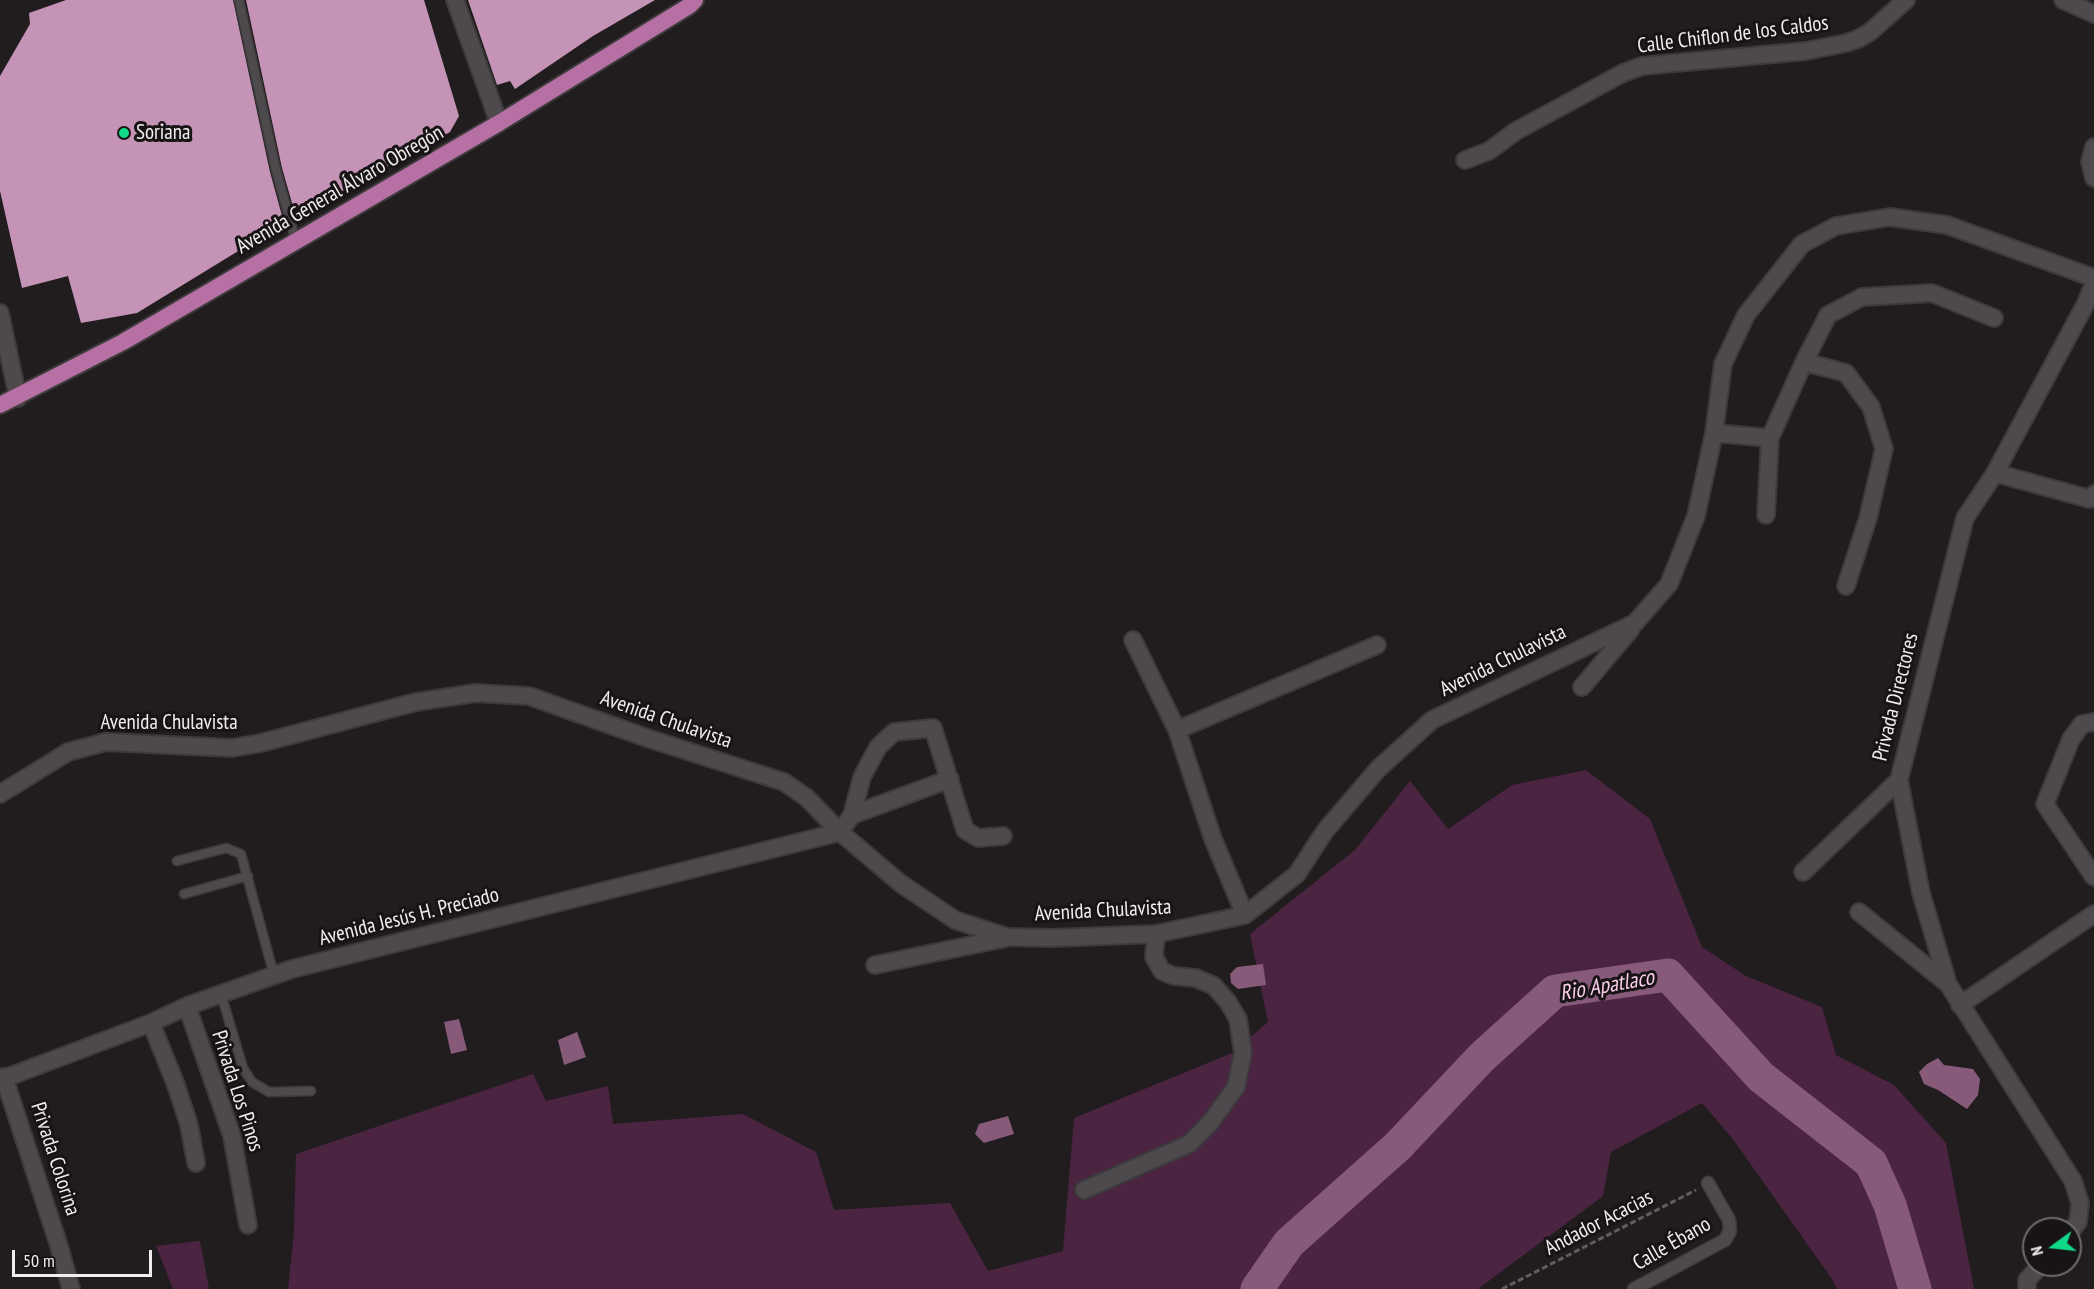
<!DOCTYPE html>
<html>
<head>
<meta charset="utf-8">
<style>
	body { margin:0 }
	#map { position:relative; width:2094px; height:1289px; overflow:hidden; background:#211d1f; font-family:"PT Sans Narrow",sans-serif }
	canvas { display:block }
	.north { position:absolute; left:2022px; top:1217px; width:60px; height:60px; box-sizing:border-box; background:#181416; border:2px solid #6e6b6d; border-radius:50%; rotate:255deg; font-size:16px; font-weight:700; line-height:24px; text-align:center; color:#f0edef }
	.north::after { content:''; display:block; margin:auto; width:21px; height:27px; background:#10d98a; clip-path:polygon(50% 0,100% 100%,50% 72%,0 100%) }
	.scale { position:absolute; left:12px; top:1250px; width:140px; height:27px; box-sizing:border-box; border:3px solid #f0edef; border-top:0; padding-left:8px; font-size:18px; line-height:21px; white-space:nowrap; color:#f0edef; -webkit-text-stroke:4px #181416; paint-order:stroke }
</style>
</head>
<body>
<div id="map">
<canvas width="2094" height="1289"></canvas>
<div class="north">N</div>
<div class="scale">50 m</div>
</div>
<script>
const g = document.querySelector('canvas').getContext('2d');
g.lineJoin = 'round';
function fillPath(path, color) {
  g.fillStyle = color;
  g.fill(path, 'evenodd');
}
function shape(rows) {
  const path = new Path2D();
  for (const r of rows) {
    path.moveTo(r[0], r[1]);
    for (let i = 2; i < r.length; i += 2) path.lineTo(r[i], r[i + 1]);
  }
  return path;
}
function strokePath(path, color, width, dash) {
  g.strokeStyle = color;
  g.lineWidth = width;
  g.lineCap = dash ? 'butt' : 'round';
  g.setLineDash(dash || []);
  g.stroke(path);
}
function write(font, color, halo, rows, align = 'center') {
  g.font = font + ' "PT Sans Narrow",sans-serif';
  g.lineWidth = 6;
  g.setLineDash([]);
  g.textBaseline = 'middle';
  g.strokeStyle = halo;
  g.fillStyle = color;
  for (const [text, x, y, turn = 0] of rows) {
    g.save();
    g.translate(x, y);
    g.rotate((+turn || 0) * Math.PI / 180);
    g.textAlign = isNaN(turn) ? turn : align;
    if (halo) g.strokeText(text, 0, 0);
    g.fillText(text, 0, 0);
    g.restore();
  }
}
fillPath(shape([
	[1586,770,1650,819,1702,947,1746,976,1822,1007,1836,1055,1894,1085,1946,1143,1974,1289,1837,1289,1832,1279,1732,1138,1702,1103,1611,1152,1603,1196,1478,1289,288,1289,294,1232,296,1154,533,1074,546,1101,608,1086,613,1124,743,1114,816,1152,834,1210,950,1203,988,1271,1063,1251,1074,1118,1232,1053,1268,1022,1250,934,1355,850,1410,781,1448,829,1512,785],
	[200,1241,209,1289,173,1289,156,1246]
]), '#4b2441');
fillPath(shape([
	[1263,964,1266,985,1238,989,1231,983,1230,974,1237,967],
	[459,1019,467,1050,451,1054,444,1022],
	[577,1032,586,1057,564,1065,558,1040],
	[1938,1058,1944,1065,1973,1069,1980,1079,1978,1095,1967,1109,1938,1090,1924,1084,1919,1072,1927,1064],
	[1008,1116,1014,1134,984,1143,975,1134,979,1124]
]), '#875a7a');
strokePath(shape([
	[1257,1289,1289,1243,1398,1146,1482,1057,1555,991,1668,975,1761,1077,1871,1163,1890,1205,1915,1289]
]), '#875a7a', 33);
fillPath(shape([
	[66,0,233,0,270,172,284,223,137,313,81,323,68,276,22,288,0,191,0,76,30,24,29,13],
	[246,0,424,0,459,116,450,132,296,217,282,168],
	[468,0,655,0,593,36,515,89,510,81,497,85]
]), '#c493b5');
const service = shape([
	[239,0,276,170,296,242],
	[177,861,226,848,241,854,274,975],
	[184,894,248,876],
	[221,994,243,1068,252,1082,269,1092,311,1091]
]);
const pedestrian = shape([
	[1634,1289,1725,1240,1730,1231,1729,1220,1708,1183]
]);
const minor = shape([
	[455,0,499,123],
	[2063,0,2094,14],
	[2094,147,2090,162,2094,178],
	[1465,160,1489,151,1516,131,1623,73,1642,66,1806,51,1846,43,1858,39,1870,32,1906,0],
	[0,313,18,398],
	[1804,362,1846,373,1871,407,1884,449,1868,518,1846,586],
	[1714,433,1770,438],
	[1995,473,2090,499,2094,494],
	[1766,515,1770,438,1804,362,1828,315,1862,297,1932,293,1994,318],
	[1133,640,1177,730,1213,839,1245,915],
	[1582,687,1631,629],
	[2094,722,2082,724,2071,739,2045,804,2094,877],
	[1177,730,1377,645],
	[0,794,68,752,106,742,232,748,261,743,416,702,475,693,529,696,650,739,784,782,807,798,840,832,900,883,955,920,1007,937,1052,938,1156,934,1245,915,1297,874,1325,831,1378,769,1432,720,1635,623,1669,584,1696,516,1714,433,1723,364,1746,315,1802,244,1836,226,1890,217,1947,225,2094,278],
	[852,815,862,777,878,747,894,732,933,728,965,830,978,838,1003,836],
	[1803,872,1899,780],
	[1859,912,1948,984],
	[875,965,1006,938],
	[1960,1005,2094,914],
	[187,1006,232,1136,248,1225],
	[151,1023,176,1085,189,1125,196,1163],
	[4,1077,59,1246,71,1289],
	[0,1080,151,1023,187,1006,292,969,840,832,852,815,950,779],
	[1084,1190,1189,1144,1210,1123,1236,1087,1243,1053,1238,1019,1228,1002,1214,986,1196,978,1174,976,1162,971,1154,957,1156,934],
	[2070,1232,2078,1222,2080,1203,2073,1181,1948,984,1921,893,1899,780,1965,518,1995,473,2085,305,2094,284],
	[2027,1289,2027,1280,2041,1265]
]);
const primary = shape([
	[0,405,123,342,499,123,689,6,695,0]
]);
strokePath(service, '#3d3a3c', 11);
strokePath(pedestrian, '#3d3a3c', 15);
strokePath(minor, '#3d3a3c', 20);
strokePath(primary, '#3d3a3c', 20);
strokePath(shape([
	[1502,1289,1696,1190]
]), '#615d5f', 3, [6, 3]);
strokePath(service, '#4e494c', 8);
strokePath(pedestrian, '#4e494c', 12);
strokePath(minor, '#4e494c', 16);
strokePath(primary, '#b770a4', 16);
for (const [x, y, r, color] of [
	[124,133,6,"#10d98a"]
]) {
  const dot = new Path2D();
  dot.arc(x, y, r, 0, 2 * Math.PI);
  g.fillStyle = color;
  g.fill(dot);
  strokePath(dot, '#181416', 2);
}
write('21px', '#f0edef', '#181416', [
	["Calle Chiflon de los Caldos",1733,35,-7],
	["Avenida General Álvaro Obregón",340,190,-30],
	["Avenida Chulavista",1503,661,-26],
	["Privada Directores",1896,697,-76],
	["Avenida Chulavista",666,720,19],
	["Avenida Chulavista",169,723],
	["Avenida Chulavista",1103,911,-3],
	["Avenida Jesús H. Preciado",409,917,-14],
	["Privada Los Pinos",237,1091,72],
	["Privada Colorina",55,1159,72],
	["Andador Acacias",1599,1223,-27],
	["Calle Ébano",1672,1244,-30]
]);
write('21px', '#f0edef', '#181416', [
	["Soriana",136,133]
], 'left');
write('italic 22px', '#f8ccea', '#181416', [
	["Rio Apatlaco",1607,986,-10]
]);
</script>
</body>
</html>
